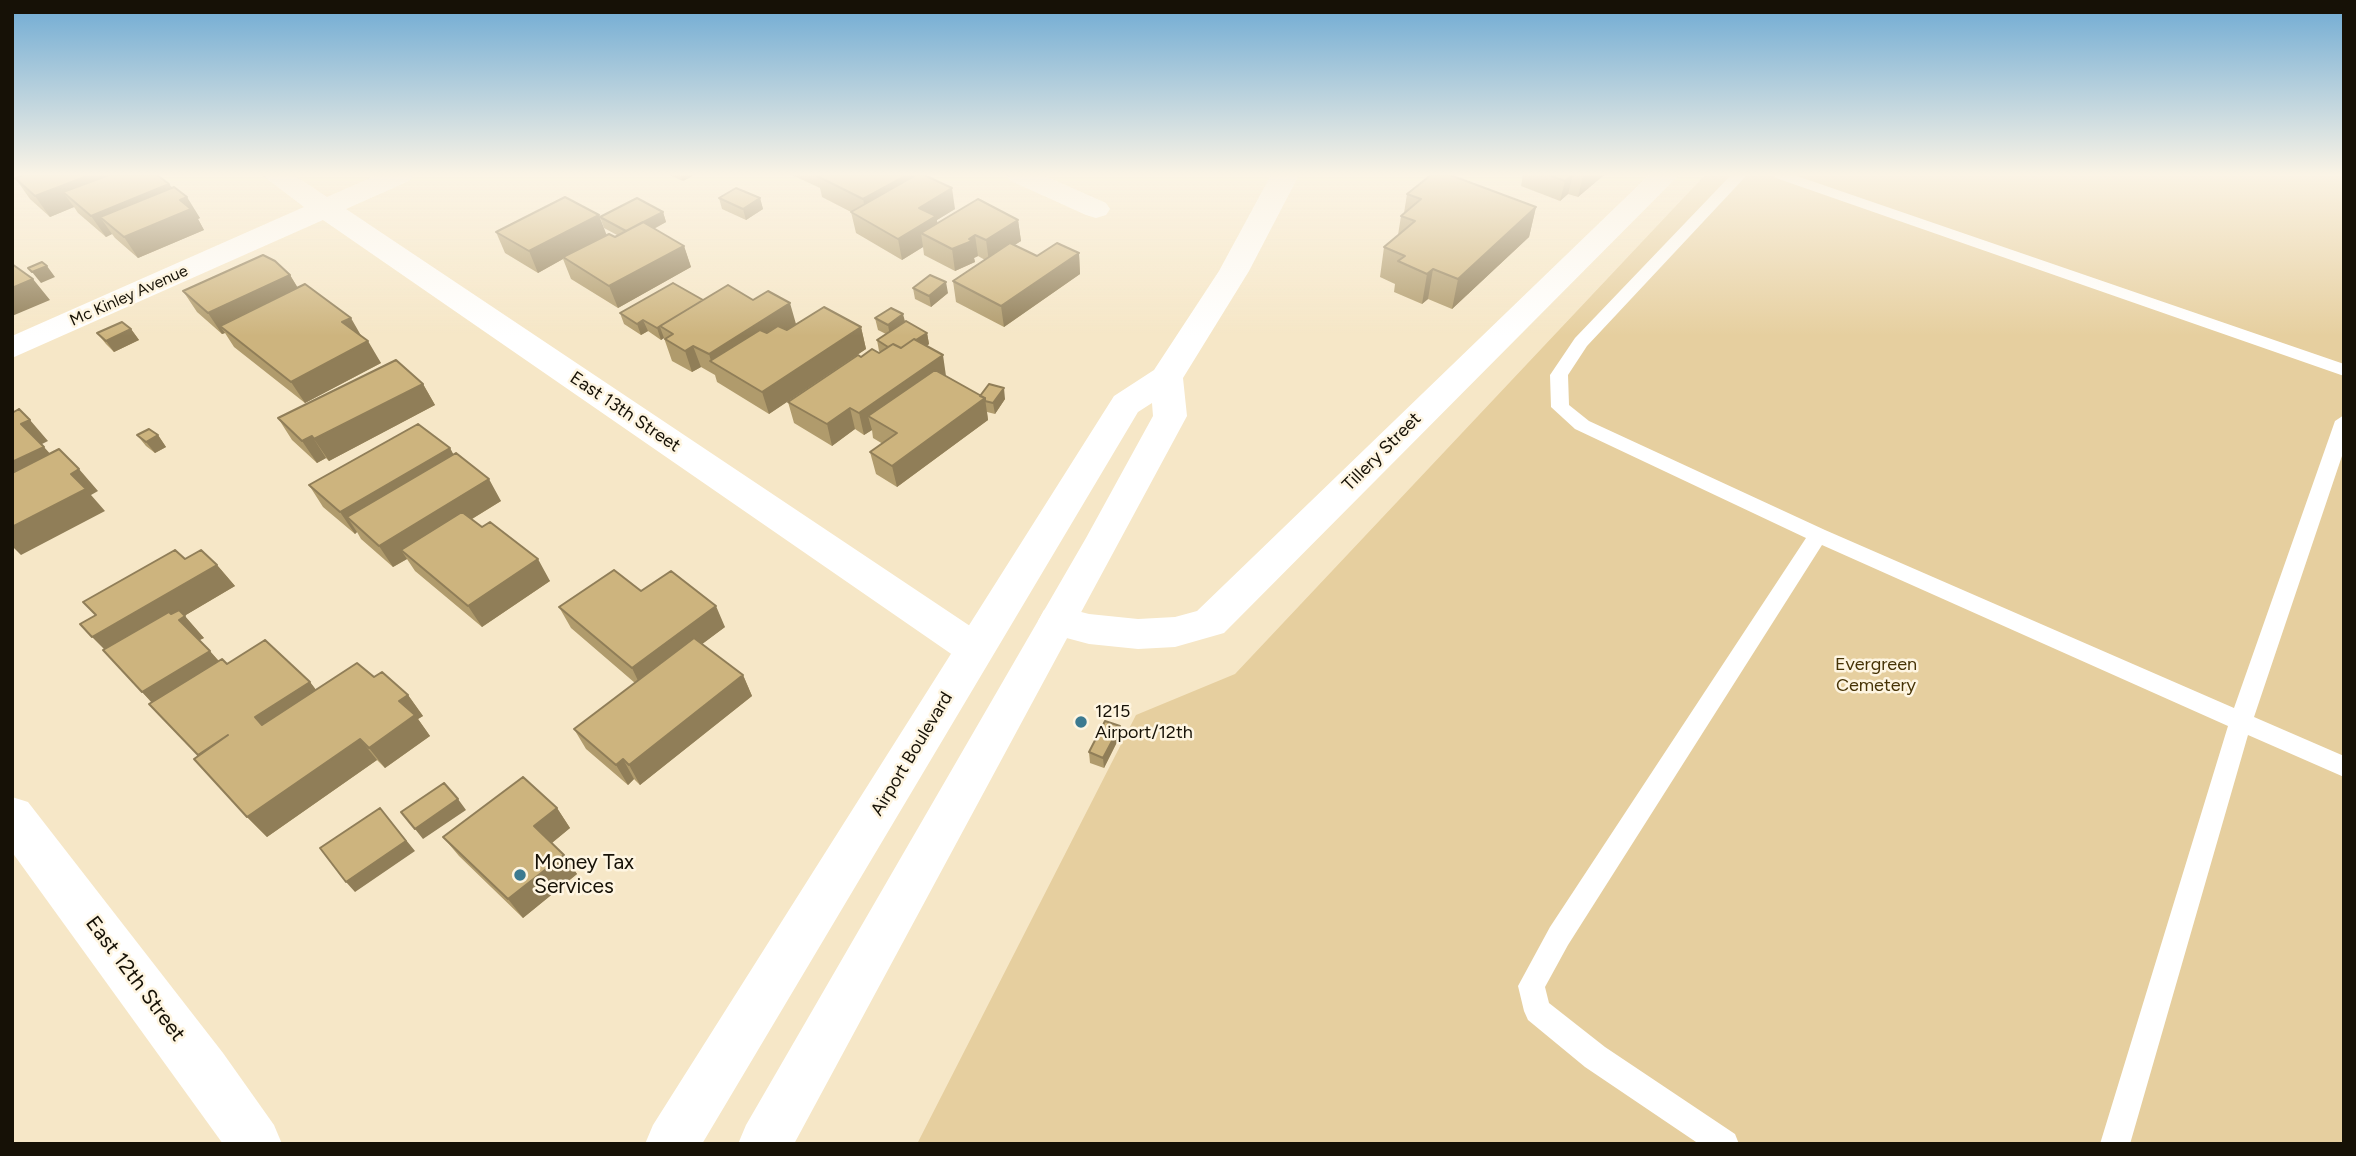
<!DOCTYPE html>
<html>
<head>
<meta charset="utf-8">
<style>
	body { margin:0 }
	#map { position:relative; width:2356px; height:1156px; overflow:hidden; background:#f6e7c7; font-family:Figtree,sans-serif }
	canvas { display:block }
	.frame { position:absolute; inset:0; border:14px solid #161106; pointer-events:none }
</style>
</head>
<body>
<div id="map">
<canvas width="2356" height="1156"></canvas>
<div class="frame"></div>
</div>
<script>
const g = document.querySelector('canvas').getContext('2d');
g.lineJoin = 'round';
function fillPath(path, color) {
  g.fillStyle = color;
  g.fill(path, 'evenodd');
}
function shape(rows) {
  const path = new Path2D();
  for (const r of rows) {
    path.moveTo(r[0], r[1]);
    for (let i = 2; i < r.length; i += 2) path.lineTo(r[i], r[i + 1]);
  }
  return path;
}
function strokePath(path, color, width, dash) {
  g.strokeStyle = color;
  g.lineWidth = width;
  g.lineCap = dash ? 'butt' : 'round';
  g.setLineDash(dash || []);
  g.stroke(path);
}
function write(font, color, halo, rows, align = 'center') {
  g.font = font + ' Figtree,sans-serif';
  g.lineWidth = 5;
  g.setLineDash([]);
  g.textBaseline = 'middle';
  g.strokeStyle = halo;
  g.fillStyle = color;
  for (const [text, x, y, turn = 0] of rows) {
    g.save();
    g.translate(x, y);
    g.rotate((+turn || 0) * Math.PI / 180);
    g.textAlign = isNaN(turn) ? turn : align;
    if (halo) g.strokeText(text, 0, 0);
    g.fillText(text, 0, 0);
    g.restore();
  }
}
fillPath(shape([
	[1705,175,2344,175,2344,1144,917,1144,1136,715,1235,674]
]), '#e6cf9f');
fillPath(shape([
	[1731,175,1747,175,1587,346,1568,375,1569,405,1589,421,1825,530,2234,708,2335,421,2344,415,2344,450,2254,717,2344,756,2344,777,2248,735,2130,1144,2100,1144,2228,726,1822,545,1568,945,1545,987,1549,1003,1605,1047,1735,1134,1739,1144,1699,1144,1585,1067,1528,1020,1524,1011,1518,986,1550,927,1806,538,1575,429,1551,407,1550,375,1575,338,1731,175],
	[1774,175,1794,175,2344,364,2344,376,1776,178,1774,175]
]), '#fff');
fillPath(shape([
	[262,175,294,175,327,197,377,175,413,175,409,181,346,209,988,638,994,649,988,660,974,665,960,660,323,220,12,358,12,336,304,207,262,175],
	[1007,175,1043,175,1106,203,1110,209,1106,215,1096,218,1086,215,1011,181,1007,175],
	[1649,175,1679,175,1224,633,1175,647,1138,649,1089,644,1044,632,1038,621,1044,610,1058,606,1089,614,1138,619,1175,617,1197,611,1649,175]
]), '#fff');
fillPath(shape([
	[12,797,28,802,223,1053,274,1125,282,1144,223,1144,12,852,12,797]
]), '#fff');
fillPath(shape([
	[1271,175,1299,175,1249,271,1183,378,1187,416,794,1144,738,1144,746,1125,1086,538,1153,416,1152,403,1138,412,702,1144,645,1144,653,1125,1114,396,1154,370,1219,271,1271,175]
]), '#fff');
fillPath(shape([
	[670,175,694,175,683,181],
	[792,175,924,175,955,209,937,220,937,223,1018,220,1021,241,1014,245,1037,256,1079,253,1080,274,1004,327,956,302,953,281,985,260,978,256,974,258,975,262,955,271,924,255,923,247,902,260,856,233,851,212,822,197,820,188],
	[1523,175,1604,175,1578,197,1568,194,1560,201,1521,186],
	[15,178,169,184,200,218,198,219,204,230,138,258,115,238,112,234,106,237,78,213,74,207,50,217,30,199],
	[1407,194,1536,207,1529,237,1452,309,1428,299,1422,304,1394,292,1395,284,1380,277,1384,247,1398,235,1401,216,1404,213],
	[719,198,760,198,763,209,746,220,722,209],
	[663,212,666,222,654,229,684,246,691,267,618,308,571,279,563,259,538,273,505,253,496,232,606,235,615,237,617,235,604,228,600,217],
	[290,275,298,288,362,337,381,363,305,403,234,347,225,333,222,334,197,312,183,291],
	[913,288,948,293,931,307,915,299],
	[703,300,796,324,787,330,861,327,866,349,769,414,717,382,715,375,701,367,692,372,672,361,664,338,661,340,648,331,641,335,624,324,620,313],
	[875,318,905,322,927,333,929,344,927,346,946,376,980,396,1005,399,995,414,987,412,988,420,897,487,876,474,870,452,883,444,873,438,872,430,864,435,855,429,832,446,794,423,788,402,861,357,880,352,879,351,877,340,886,334,878,330],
	[131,329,139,340,114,352,106,344,97,333],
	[423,384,435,405,329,461,326,458,317,463,292,440,278,418],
	[137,435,158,435,166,447,155,453,146,446],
	[450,448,453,455,501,501,472,519,550,581,482,627,415,571,407,559,393,567,361,539,357,532,355,534,323,507,309,485],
	[185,559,217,565,235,586,184,616,204,638,199,640,219,661,227,664,310,682,316,690,374,677,408,695,423,716,418,719,430,736,385,768,377,760,267,837,247,817,199,756,104,649,95,615,83,602],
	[641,591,725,627,702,644,743,675,752,696,640,785,634,779,628,785,586,749,574,729,635,683,571,628,559,607],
	[1120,726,1120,736,1104,768,1090,763,1089,752],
	[557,808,570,828,552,843,564,855,577,874,523,918,459,856,443,837]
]), '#b09b6c');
fillPath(shape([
	[90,175,142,175,63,192,74,207,50,217,35,196],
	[681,175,694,175,683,181],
	[900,175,917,175,867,220,863,199],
	[1572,175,1573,175,1568,194,1560,201,1565,181],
	[1585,175,1604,175,1578,197,1583,176],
	[169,184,183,205,100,217,112,234,106,237,91,216],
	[952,188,955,209,937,220,939,237,921,233,923,247,902,260,898,239,919,208],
	[187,197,200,218,198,219,204,230,138,258,124,237,180,200],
	[760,198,763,209,746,220,743,209],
	[1536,207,1529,237,1452,309,1458,279],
	[663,212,666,222,629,242,626,231],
	[599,215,607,236,563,257,563,259,538,273,529,251],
	[1018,220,1021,241,989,262,986,240],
	[975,235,978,256,974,258,975,262,955,271,952,249],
	[684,246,691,267,618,308,609,286],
	[1079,253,1080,274,1004,327,1001,306],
	[47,266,55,277,41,283,32,272],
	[1433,269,1428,299,1422,304,1427,274],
	[290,275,303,297,220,326,225,333,222,334,208,313],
	[33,279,50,300,12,316,12,288],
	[946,282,948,293,931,307,929,296],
	[790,303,796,324,725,370,711,361,709,354],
	[903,314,906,325,890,336,888,325],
	[351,318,363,339,342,322],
	[643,320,648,331,641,335,637,324],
	[660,327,664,338,661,340,657,328],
	[861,327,866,349,769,414,762,392],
	[131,329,139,340,114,352,106,341],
	[927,333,929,344,901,364,898,353],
	[368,341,381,363,305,403,291,382],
	[693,346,701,367,692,372,685,351],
	[943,355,946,376,868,416,872,430,864,435,859,413],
	[423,384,435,405,329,461,314,439],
	[1004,388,1005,399,995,414,993,403],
	[985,398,988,420,897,487,892,466],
	[850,408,855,429,832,446,827,424],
	[30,420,48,441,40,445,21,424],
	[158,435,166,447,155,453,146,442],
	[312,436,326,458,317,463,302,441],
	[44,447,63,468,12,493,12,462],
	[450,448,462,470,347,517,357,532,355,534,340,512],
	[79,469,98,491,91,495,105,511,21,555,12,546,12,527,71,474],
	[489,479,501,501,410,557,401,550,407,559,393,567,379,546],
	[538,559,550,581,482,627,468,606],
	[217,565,235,586,113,658,92,637],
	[716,606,725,627,642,689,632,668],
	[185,616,204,638,198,641,179,620],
	[210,651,228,672,162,713,142,692],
	[743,675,752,696,640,785,629,765],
	[310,682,326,703,280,746,255,717],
	[408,695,423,716,418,719,430,736,385,768,369,748,399,701],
	[1120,726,1120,736,1104,768,1103,758],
	[360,739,377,760,267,837,247,817],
	[623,759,634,779,628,785,616,765],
	[458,799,466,810,423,839,415,829],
	[380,808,415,851,355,892,346,882],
	[557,808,570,828,548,846,534,826],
	[564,855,577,874,523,918,508,899]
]), '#907e58');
const building = shape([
	[23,175,90,175,35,196,15,178,23,175],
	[109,175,157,175,169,184,91,216,63,192,109,175],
	[821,175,907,175,863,199,817,176,821,175],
	[916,175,924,175,952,188,919,208,936,216,898,239,851,212,916,175],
	[1431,175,1450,175,1536,207,1458,279,1433,269,1427,274,1398,261,1405,256,1384,247,1415,221,1401,216,1421,199,1407,194,1431,175],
	[1549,175,1572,175,1565,181,1549,175],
	[174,187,187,197,180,200,191,209,124,237,100,217,174,187],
	[736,188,760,198,743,209,719,198,736,188],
	[565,197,599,215,529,251,496,232,565,197],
	[637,198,663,212,626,231,600,217,637,198],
	[978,199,1018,220,986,240,975,235,969,239,972,241,952,249,921,233,978,199],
	[643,222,684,246,609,286,563,257,609,234,615,237,643,222],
	[1010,243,1037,256,1057,243,1079,253,1001,306,953,281,1010,243],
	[263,255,275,261,290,275,208,313,183,291,263,255],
	[42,262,47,266,32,272,28,268,42,262],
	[12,264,33,279,12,288,12,264],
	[930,275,946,282,929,296,913,288,930,275],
	[673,283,703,300,657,328,643,320,637,324,620,313,673,283],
	[305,284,351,318,342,322,368,341,291,382,220,326,305,284],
	[728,285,753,300,768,291,790,303,709,354,693,346,685,351,665,339,673,334,660,326,728,285],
	[824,307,861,327,762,392,710,361,760,330,767,333,778,326,787,330,824,307],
	[891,308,903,314,888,325,875,318,891,308],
	[906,321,927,333,916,340,914,339,901,348,893,344,888,347,877,340,906,321],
	[122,322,131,329,106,341,97,333,122,322],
	[914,339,943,355,859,413,850,408,827,424,788,402,858,355,861,357,872,349,879,353,893,344,901,348,914,339],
	[396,360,423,384,314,439,312,436,302,441,278,418,396,360],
	[935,370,985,398,892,466,870,452,897,433,868,416,935,370],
	[989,384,1004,388,993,403,985,401,985,398,980,396,989,384],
	[19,409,30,420,21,424,44,447,12,462,12,413,19,409],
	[418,424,450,448,340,512,309,485,418,424],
	[149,429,158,435,146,442,137,435,149,429],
	[59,449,79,469,71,474,86,489,12,527,12,473,59,449],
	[456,453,489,479,379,546,347,517,456,453],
	[462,512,482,527,490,522,538,559,468,606,401,550,462,512],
	[175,550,185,559,201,550,217,565,92,637,80,624,96,615,83,602,175,550],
	[614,570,641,591,671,571,716,606,632,668,559,607,614,570],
	[179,610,185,616,179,620,210,651,142,692,103,650,169,612,171,614,179,610],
	[694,638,743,675,629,765,623,759,616,765,574,729,694,638],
	[265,640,310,682,255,717,262,725,357,663,374,677,382,672,408,695,399,701,415,715,369,748,360,739,247,817,194,759,228,735,198,755,149,704,222,659,227,664,265,640],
	[1105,721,1120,726,1103,758,1089,752,1105,721],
	[523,777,557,808,534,826,564,855,508,899,443,837,523,777],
	[444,783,458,799,415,829,401,812,444,783],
	[380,808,406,841,346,882,320,848,380,808]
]);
fillPath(building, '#cdb47e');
strokePath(building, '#907e58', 2);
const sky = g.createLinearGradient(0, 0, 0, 336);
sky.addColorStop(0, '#6eaad3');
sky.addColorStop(0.52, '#fbf4e6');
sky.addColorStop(1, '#fbf4e600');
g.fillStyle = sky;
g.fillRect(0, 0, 2356, 336);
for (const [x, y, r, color] of [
	[1081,722,7,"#3c7a90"],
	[520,875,7,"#3c7a90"]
]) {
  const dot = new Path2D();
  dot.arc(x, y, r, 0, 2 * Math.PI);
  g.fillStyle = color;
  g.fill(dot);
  strokePath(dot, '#fef5e1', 2.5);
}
write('16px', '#161106', '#fef5e1', [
	["Mc Kinley Avenue",129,296,-24]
]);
write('18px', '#161106', '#fef5e1', [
	["East 13th Street",625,412,34],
	["Tillery Street",1382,452,-45],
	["Airport Boulevard",912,754,-59]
]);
write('18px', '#463306', '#fef5e1', [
	["Evergreen",1876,665],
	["Cemetery",1876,686]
]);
write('18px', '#161106', '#fef5e1', [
	["1215",1095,712],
	["Airport/12th",1095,733]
], 'left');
write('21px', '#161106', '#fef5e1', [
	["Money Tax",534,863],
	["Services",534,887]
], 'left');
write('21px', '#161106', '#fef5e1', [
	["East 12th Street",135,979,53]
]);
</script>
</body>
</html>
